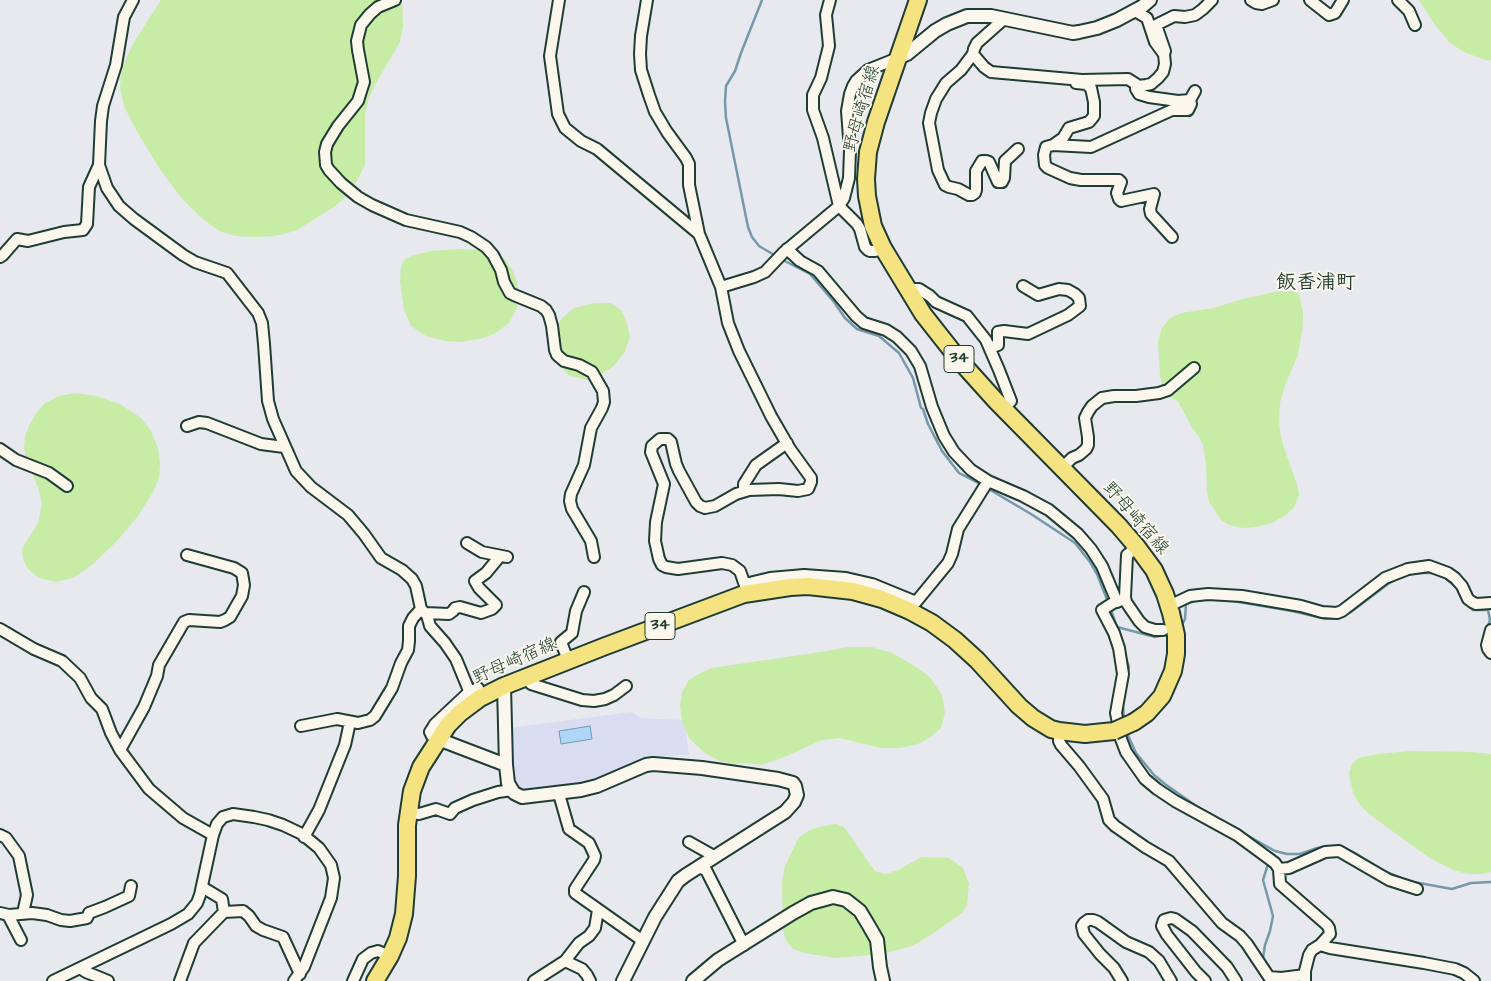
<!DOCTYPE html>
<html>
<head>
<meta charset="utf-8">
<style>
	body { margin:0 }
	canvas { display:block; background:#e8e8ef }
</style>
</head>
<body>
<canvas width="1491" height="981"></canvas>
<script>
const g = document.querySelector('canvas').getContext('2d');
g.lineJoin = 'round';
function fillPath(path, color) {
  g.fillStyle = color;
  g.fill(path, 'evenodd');
}
function shape(rows) {
  const path = new Path2D();
  for (const r of rows) {
    path.moveTo(r[0], r[1]);
    for (let i = 2; i < r.length; i += 2) path.lineTo(r[i], r[i + 1]);
  }
  return path;
}
function strokePath(path, color, width, dash) {
  g.strokeStyle = color;
  g.lineWidth = width;
  g.lineCap = dash ? 'butt' : 'round';
  g.setLineDash(dash || []);
  g.stroke(path);
}
function write(font, color, halo, rows, align = 'center') {
  g.font = font + ' "Architects Daughter","Klee One",sans-serif';
  g.lineWidth = 4;
  g.setLineDash([]);
  g.textBaseline = 'middle';
  g.strokeStyle = halo;
  g.fillStyle = color;
  for (const [text, x, y, turn = 0] of rows) {
    g.save();
    g.translate(x, y);
    g.rotate((+turn || 0) * Math.PI / 180);
    g.textAlign = isNaN(turn) ? turn : align;
    if (halo) g.strokeText(text, 0, 0);
    g.fillText(text, 0, 0);
    g.restore();
  }
}
fillPath(shape([
	[631,712,641,718,684,720,689,755,677,755,646,759,596,779,544,790,528,790,518,787,513,779,509,728]
]), '#daddf1');
fillPath(shape([
	[161,0,402,0,403,26,400,42,375,85,369,98,365,114,365,165,358,179,348,195,334,207,295,231,275,236,255,237,236,236,219,231,203,219,183,200,159,168,135,128,124,106,120,88,121,73,126,59,134,42],
	[1419,0,1491,0,1491,60,1488,61,1464,52,1450,43,1433,22],
	[460,249,490,251,504,258,512,269,517,283,519,297,517,308,509,323,494,334,480,339,460,342,445,341,426,336,411,326,404,310,400,282,401,266,405,259,414,255,432,251],
	[1279,291,1292,291,1299,294,1303,312,1303,325,1298,355,1285,385,1280,403,1279,422,1280,432,1283,445,1297,484,1299,495,1294,507,1286,515,1272,523,1256,527,1242,528,1229,525,1221,520,1209,502,1207,491,1206,464,1203,445,1198,435,1192,428,1178,401,1164,395,1160,375,1158,341,1162,328,1169,319,1181,313,1214,308,1239,300],
	[594,303,610,303,621,310,627,323,630,337,625,352,614,366,600,375,586,380,568,375,556,360,550,341,554,330,562,318,574,308],
	[75,393,96,396,120,404,141,418,151,431,158,448,160,465,159,478,153,492,138,516,117,541,92,565,73,578,56,582,39,578,28,569,23,559,22,549,38,523,42,504,38,487,26,461,24,447,25,436,30,424,37,412,45,403,59,396],
	[848,647,872,647,892,653,913,665,930,677,942,695,945,713,941,728,931,737,918,744,900,748,881,748,840,738,822,740,782,758,761,765,745,763,734,764,720,761,706,754,689,738,682,721,680,705,682,692,689,680,699,674,712,668,827,651],
	[1410,751,1473,752,1491,754,1491,872,1483,874,1468,874,1453,870,1428,857,1369,814,1360,805,1353,793,1349,773,1352,764,1358,758,1378,754],
	[836,824,844,827,875,871,885,874,898,870,922,857,949,858,963,868,969,883,967,905,962,913,931,935,912,946,882,954,834,958,804,953,793,949,786,940,783,931,782,883,785,866,799,837,810,830,823,826]
]), '#c7eca5');
const water = shape([
	[590,726,592,739,561,744,559,731,590,726]
]);
fillPath(water, '#afd6f9');
strokePath(water, '#7599aa', 1);
strokePath(shape([
	[762,0,741,53,735,71,726,86,725,102,726,118,748,227,752,237,759,246,776,256],
	[781,259,810,274,834,302,845,318,857,329,879,336,899,353,913,378,921,408,923,409,928,424,942,451,959,473,982,485],
	[987,488,1031,514,1075,543,1090,562,1097,574,1108,602],
	[1439,575,1443,576,1457,588,1460,594],
	[1204,599,1227,600,1292,611,1326,619,1335,618,1351,612,1388,584,1402,576,1415,573,1433,573],
	[1466,603,1473,610,1488,610,1490,620,1487,629],
	[1110,607,1118,630],
	[1117,627,1155,637,1170,634],
	[1181,627,1185,619,1186,604,1198,600],
	[1124,652,1129,667,1127,676],
	[1124,721,1123,704,1126,684],
	[1126,731,1136,753,1154,775,1165,784,1199,808,1275,851,1287,854,1300,854,1317,848,1333,846,1343,847,1355,853,1384,871,1408,881,1452,889,1471,883,1491,882],
	[1265,964,1263,958,1265,945,1270,931,1273,916,1263,880,1269,861]
]), '#7599aa', 2.5);
const minor = shape([
	[133,0,124,17,116,65,103,106,101,121,99,165,107,188,119,206,134,219,183,255,195,262,227,273,258,313,262,323,264,344,268,401,273,419,296,471,311,487,348,515,364,534,381,558,402,570,412,579,416,586,421,609,427,615,430,626,445,643,456,659,470,693],
	[395,0,378,7,370,14,361,25,357,41,358,50,364,82,363,85,358,101,338,126,327,144,325,152,326,165,329,170,341,183,358,197,372,205,406,220,460,232,471,237,486,247,493,255,501,270,504,282,510,293,514,295,541,306,546,310,549,315,552,326,555,350,557,355,564,361,579,365,592,372,603,391,604,402,602,408,591,428,584,465,571,494,570,501,572,509,591,541,594,557],
	[559,0,550,56,558,114,565,128,581,141,597,149,699,234],
	[647,0,641,36,640,54,641,70,649,95,655,112,667,132,686,158,689,164,689,185,699,234,721,287,728,323,739,351,771,416,790,449,811,478,811,482,808,489,798,491,779,489,749,490,736,494,715,506,705,508,700,506,696,502,679,471,676,464,671,442,668,439,660,439,652,446,651,452,664,484,656,522,655,541,659,559,662,565,666,567,678,569,722,563,732,565,740,571,748,594],
	[830,0,826,15,829,46,821,78,813,95,813,110,823,138,839,206,857,224,860,229,865,247,868,250,870,251,875,251,883,248],
	[1251,0,1256,3,1262,4,1273,0],
	[1310,0,1329,15,1335,13,1343,0],
	[1398,0,1409,11,1415,25],
	[1135,11,1147,18,1155,42,1163,53],
	[1004,19,977,43,974,49,973,54,984,67,991,72,1082,80,1128,79,1139,86,1146,85,1151,84,1158,78,1163,72,1165,64,1164,54,1165,51,1156,25,1174,16,1185,17,1195,15,1203,9,1212,0],
	[973,54,961,70,946,83,936,99,931,113,929,123,938,170,945,185,949,187,958,189,969,195,972,195,975,193,976,190,976,171,982,161,986,161,989,162,997,180,998,182,1002,182,1004,178,1005,161,1018,149],
	[1076,83,1086,84,1091,88,1094,102,1094,116,1089,122,1069,128,1063,138,1053,145,1046,147,1044,155,1045,165,1048,168,1070,178,1081,180,1119,180,1121,182,1117,193,1119,199,1121,201,1154,194,1150,209,1151,214,1172,237],
	[1136,84,1136,89,1139,94,1149,97,1178,101,1190,100,1195,91],
	[1053,145,1091,147,1172,110,1188,110,1191,104,1190,100],
	[787,249,800,261,818,271,856,316,864,323,886,330,897,337,911,351,920,366,932,407,944,436,954,452,971,470,988,481,1023,496,1049,510,1078,534,1091,549,1102,566,1117,602],
	[0,257,3,255,17,239,28,241,64,232,83,230,87,224,89,187,99,165],
	[721,287,754,277,765,272,784,252,839,206,844,198,849,178,850,151,847,111,850,94,853,86,856,81,868,70,898,58],
	[910,292,915,289,919,289,930,296,936,302,967,316,986,340,999,370,1011,401,1004,409],
	[990,348,998,345,998,332,1004,331,1028,334,1068,315,1080,306,1079,298,1075,294,1068,290,1059,289,1038,295,1023,286],
	[187,426,199,422,207,423,261,444,284,447],
	[0,449,16,460,49,473,67,486],
	[1062,468,1072,458,1079,455,1086,449,1088,445,1088,437,1085,418,1088,412,1092,406,1102,398,1114,396,1136,396,1159,393,1168,390,1194,368],
	[744,491,744,484,756,465,787,443],
	[467,543,482,552,507,557],
	[1137,547,1127,555,1125,597,1126,602,1139,621,1145,627,1155,630,1163,630],
	[745,584,770,578,804,575,846,578,872,584,916,602,948,563,952,554,958,529,988,481],
	[1125,599,1113,603,1102,610,1114,633,1119,648,1123,674,1116,713,1121,739,1126,752,1145,779,1157,789,1175,801,1237,835,1275,863,1279,869,1280,884,1327,925,1329,928,1330,934,1320,945,1312,950,1309,955,1305,971,1305,981],
	[1169,606,1190,596,1208,594,1242,596,1301,606,1322,612,1337,613,1342,611,1385,578,1408,569,1429,566,1448,573,1455,578,1462,586,1468,599,1472,602,1476,604,1491,603],
	[425,613,449,614,453,611,455,608,460,607,481,613,492,609,496,605,479,588,475,581,486,573,500,556],
	[0,629,34,649,62,661,80,678,91,698,102,709,111,733,120,750,149,789,183,818,213,835],
	[1491,630,1487,645,1488,649,1491,653],
	[568,660,561,642,572,633,576,611,584,592],
	[527,676,531,684,582,700,594,701,605,699,614,695,626,686],
	[301,726,337,719,358,723,370,720,375,716,392,688,401,663,408,650,409,641,409,626,413,618,421,609],
	[1059,731,1059,741,1061,745,1079,766,1103,799,1109,820,1115,826,1145,847,1169,861,1222,923,1240,936,1247,944,1269,977,1281,978,1305,975],
	[438,739,432,736,430,732,435,724,467,694,478,688],
	[120,750,144,707,157,676,159,665,184,622,189,620,220,622,225,620,230,617,242,596,244,585,242,573,234,568,187,555],
	[559,794,569,829,589,843,595,856,594,860,575,889,575,893,643,941],
	[409,813,419,814,436,809,450,814,455,808,473,800,498,792,512,790],
	[0,835,6,838,19,856,27,895,23,913],
	[304,837,319,810,345,745,350,722],
	[689,842,714,856],
	[698,867,706,870,744,945],
	[1279,869,1289,868,1325,852,1339,851,1389,880,1417,889],
	[202,887,222,899,224,912,243,911,249,916,256,926,263,930,283,937,300,974],
	[0,913,9,915,32,913,47,915,61,920,70,921,87,918,89,913,105,907,129,896,131,886],
	[8,915,21,940],
	[1320,945,1330,948,1424,963,1455,969,1464,973,1474,981],
	[565,961,582,969,587,975,590,981],
	[80,968,86,972,108,981],
	[53,981,171,924,188,914,197,903,200,895,213,835,217,824,223,817,233,814,254,817,268,820,283,825,302,834,319,848,331,865,334,878,331,898,304,967,294,981],
	[180,981,194,943,224,912],
	[353,981,363,959,371,953,378,951,390,956],
	[534,981,565,961,579,943,589,936,595,928,598,910],
	[1122,981,1114,968,1100,954,1084,934,1082,926,1084,923,1088,920,1093,920,1098,922,1126,942,1149,952,1159,961,1171,981],
	[1205,981,1196,972,1167,935,1162,926,1164,920,1171,918,1175,919,1192,931,1227,967,1236,981]
]);
const tertiary = shape([
	[898,58,907,54,935,31,947,24,967,16,991,16,1073,33,1079,32,1097,28,1117,20,1143,6,1150,0],
	[504,686,506,765,508,783,514,793,522,797,581,790,597,786,646,765,653,764,702,768,778,779,793,783,795,786,797,795,794,802,785,812,686,875,678,881,655,917,623,981],
	[438,739,506,765],
	[693,981,718,960,793,913,811,903,833,897,846,900,860,911,869,926,877,940,880,967,883,981]
]);
const primary = shape([
	[918,0,876,122,868,152,866,179,867,196,873,226,883,248,923,314,960,361,996,401,1119,526,1137,547,1154,570,1165,594,1171,613,1176,635,1176,654,1173,671,1162,696,1147,713,1134,722],
	[375,981,390,956,398,938,404,914,407,876,407,825,412,791,421,767,448,725,460,713,480,698,504,686,603,647,744,594,790,587,808,586,853,591,882,599,910,611,932,623,955,640,977,660,1019,706,1033,718,1051,729,1059,731,1085,734,1114,731]
]);
strokePath(minor, '#1f3d34', 14);
strokePath(tertiary, '#1f3d34', 16);
strokePath(primary, '#1f3d34', 20);
strokePath(minor, '#fbf7ec', 10);
strokePath(tertiary, '#fbf7ec', 12);
strokePath(primary, '#f5e382', 16);
const primaryBridge = shape([
	[1114,731,1134,722]
]);
strokePath(primaryBridge, '#1f3d34', 20, []);
strokePath(primaryBridge, '#f5e382', 16);
for (const [x, y, w] of [
	[959,359,30],
	[660,626,30]
]) {
  const box = new Path2D();
  box.roundRect(x - w / 2, y - 13.5, w, 27, 4);
  g.fillStyle = '#fbf7ec';
  g.fill(box);
  strokePath(box, '#1f3d34', 1);
}
write('bold 16px', '#1f3d34', null, [
	["34",959,359],
	["34",660,626]
]);
write('18px', '#1f3d34', '#fbf7ec', [
	["野母崎宿線",863,109,-74],
	["野母崎宿線",1135,519,49],
	["野母崎宿線",515,662,-24]
]);
write('bold 20px', '#1f3d34', '#fbf7ec', [
	["飯香浦町",1316,284]
]);
</script>
</body>
</html>
